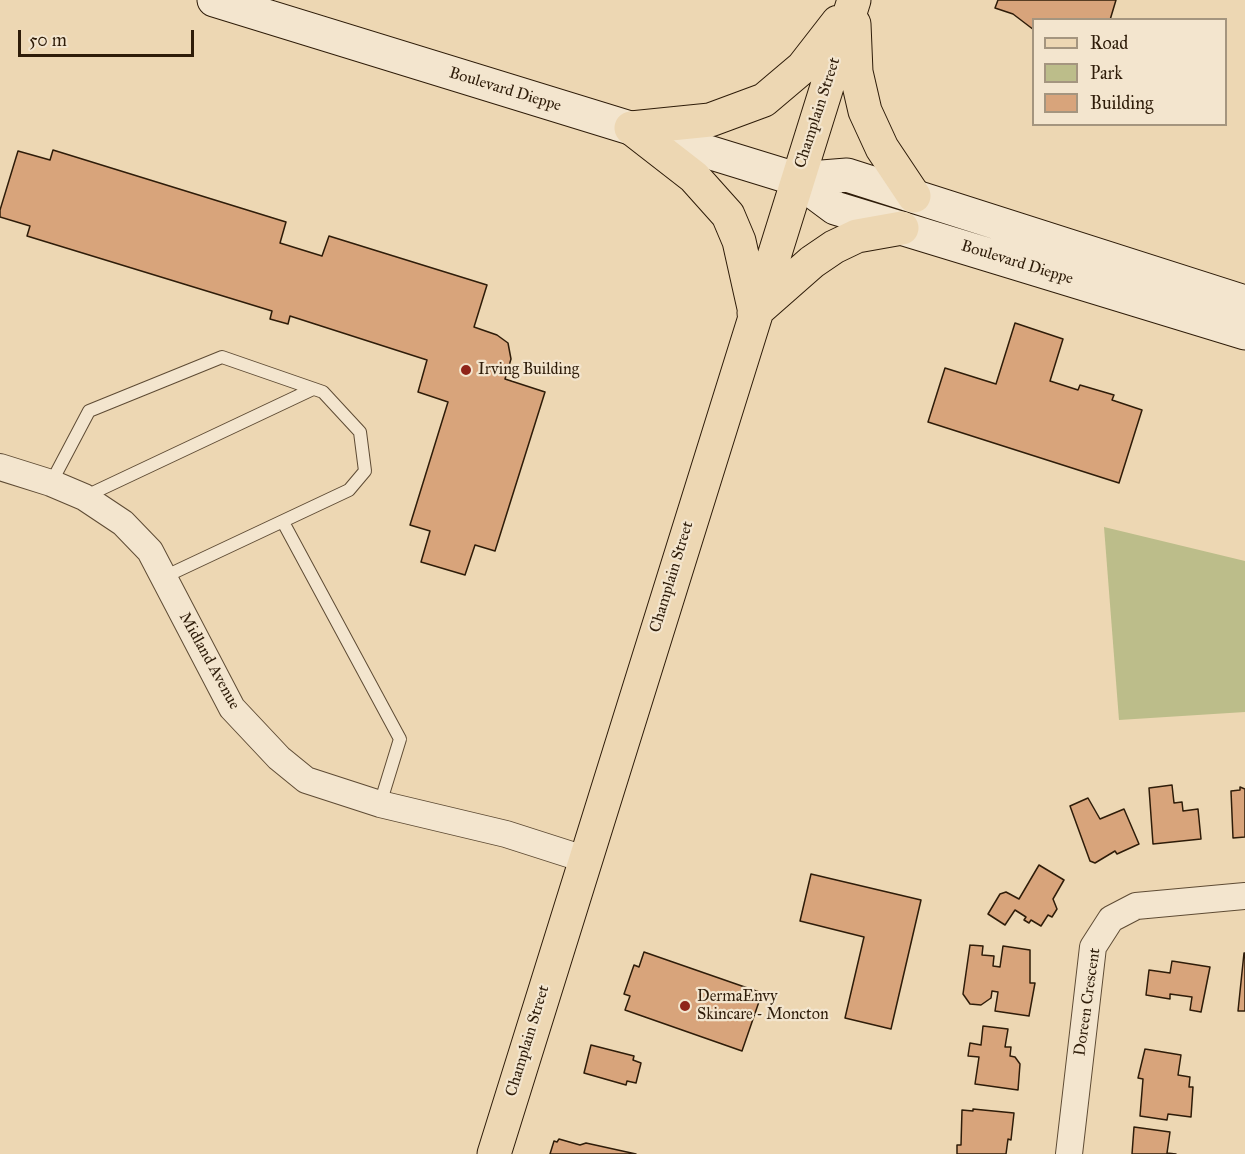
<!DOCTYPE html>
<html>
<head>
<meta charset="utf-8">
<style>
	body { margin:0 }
	#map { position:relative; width:1245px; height:1154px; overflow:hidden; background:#edd7b3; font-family:"IM FELL Great Primer",serif }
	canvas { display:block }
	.legend { position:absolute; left:1032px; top:18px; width:195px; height:108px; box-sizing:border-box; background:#f3e5ce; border:2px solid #a4957f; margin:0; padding:8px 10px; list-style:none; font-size:18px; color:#2e1c09 }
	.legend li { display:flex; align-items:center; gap:12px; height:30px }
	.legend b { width:30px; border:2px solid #a4957f }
	.scale { position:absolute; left:18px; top:30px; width:176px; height:27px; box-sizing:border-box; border:3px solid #2e1c09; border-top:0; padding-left:8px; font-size:18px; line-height:21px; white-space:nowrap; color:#2e1c09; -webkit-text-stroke:4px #f3e5ce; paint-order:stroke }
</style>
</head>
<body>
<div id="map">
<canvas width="1245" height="1154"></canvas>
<ul class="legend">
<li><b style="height:8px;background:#edd7b3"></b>Road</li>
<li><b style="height:16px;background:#bcbd8a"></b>Park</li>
<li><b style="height:16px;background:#d8a47b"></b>Building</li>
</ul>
<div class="scale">50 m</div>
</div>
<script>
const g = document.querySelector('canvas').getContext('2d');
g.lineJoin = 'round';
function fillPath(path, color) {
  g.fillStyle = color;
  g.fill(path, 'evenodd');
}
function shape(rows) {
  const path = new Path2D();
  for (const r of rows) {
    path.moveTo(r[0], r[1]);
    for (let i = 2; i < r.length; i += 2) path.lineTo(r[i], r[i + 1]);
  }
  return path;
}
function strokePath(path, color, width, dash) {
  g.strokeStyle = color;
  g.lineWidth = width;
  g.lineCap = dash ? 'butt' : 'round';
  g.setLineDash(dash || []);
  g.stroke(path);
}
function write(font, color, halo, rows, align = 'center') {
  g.font = font + ' "IM FELL Great Primer",serif';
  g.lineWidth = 4.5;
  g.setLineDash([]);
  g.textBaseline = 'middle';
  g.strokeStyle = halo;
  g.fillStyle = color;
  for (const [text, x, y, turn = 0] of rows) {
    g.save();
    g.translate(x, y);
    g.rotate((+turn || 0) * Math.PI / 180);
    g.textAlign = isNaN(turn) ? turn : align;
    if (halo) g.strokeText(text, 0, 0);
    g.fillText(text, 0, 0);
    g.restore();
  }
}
fillPath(shape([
	[1104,527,1245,561,1245,712,1119,720]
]), '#bcbd8a');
const building = shape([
	[998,0,1116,0,1110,20,1034,20,1034,30,1013,14,995,8,998,0],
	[53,150,286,222,280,243,322,256,329,236,487,285,474,327,497,335,508,343,511,359,505,379,545,392,495,551,475,545,465,575,421,562,430,531,410,525,448,402,418,392,427,360,290,316,288,324,270,319,272,311,27,236,30,226,0,217,0,210,18,151,50,160,53,150],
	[1015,323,1063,339,1050,381,1078,390,1080,385,1114,395,1112,400,1142,410,1119,483,928,422,945,368,996,384,1015,323],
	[1172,785,1174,803,1182,802,1183,811,1198,809,1201,839,1153,844,1149,788,1172,785],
	[1240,787,1245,789,1245,837,1233,838,1231,791,1240,790,1240,787],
	[1088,798,1100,819,1124,809,1139,844,1117,854,1115,851,1095,863,1090,861,1070,806,1088,798],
	[1039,865,1064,880,1053,899,1057,909,1052,917,1048,915,1041,926,1031,920,1029,923,1024,920,1026,917,1015,910,1005,925,988,914,1000,894,1006,892,1019,899,1039,865],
	[811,874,921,900,891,1029,845,1018,864,937,800,921,811,874],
	[970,945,983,946,982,955,994,956,993,966,1000,967,1003,946,1030,950,1030,983,1035,983,1029,1016,995,1011,998,992,992,991,991,998,981,1005,970,1004,963,994,970,945],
	[644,952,762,993,742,1051,625,1010,630,996,624,994,634,965,639,967,644,952],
	[1244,953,1245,953,1245,1011,1238,1011,1244,953],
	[1172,961,1210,967,1201,1012,1190,1010,1192,997,1170,994,1170,999,1146,995,1149,970,1170,973,1172,961],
	[983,1026,1008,1029,1005,1047,1011,1047,1010,1056,1015,1057,1020,1064,1018,1090,975,1084,979,1057,968,1056,970,1043,981,1045,983,1026],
	[591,1045,634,1056,633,1060,641,1063,636,1083,627,1081,626,1085,584,1073,591,1045],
	[1145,1049,1181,1055,1178,1075,1190,1077,1189,1087,1193,1087,1191,1117,1168,1114,1167,1120,1140,1116,1143,1079,1138,1078,1145,1049],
	[973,1109,1014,1113,1011,1140,1008,1139,1006,1154,957,1154,957,1145,961,1145,962,1110,973,1111,973,1109],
	[1134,1127,1170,1132,1167,1153,1176,1154,1132,1154,1134,1127],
	[559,1139,580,1145,586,1143,636,1154,550,1154,554,1141,557,1142,559,1139]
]);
fillPath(building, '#d8a47b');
strokePath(building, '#2e1c09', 1.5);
const lane = shape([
	[51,483,89,411,222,357,323,392,360,432,365,471,349,490,164,577],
	[84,497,313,389],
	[283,522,400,739,380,804]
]);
const street = shape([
	[0,467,51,483,84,497,123,523,150,551,232,708,279,758,306,780,380,804,506,834,584,859],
	[1069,1154,1093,947,1111,919,1136,906,1245,896]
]);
const secondary = shape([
	[214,0,796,179,835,208,1245,333],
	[797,179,847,175,1245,302]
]);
const primary = shape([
	[854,24,856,72,865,111,882,148,914,196],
	[631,128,710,120,764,100,803,67,838,22],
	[631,128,694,177,728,215,739,241,754,308],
	[754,313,812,262,834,247,857,236,902,228],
	[494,1154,854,0]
]);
strokePath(lane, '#5e4b34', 14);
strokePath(street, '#5e4b34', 28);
strokePath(secondary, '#2e1c09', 35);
strokePath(primary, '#2e1c09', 35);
strokePath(lane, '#f3e5ce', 12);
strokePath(street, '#f3e5ce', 26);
strokePath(secondary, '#f3e5ce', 33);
strokePath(primary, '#edd7b3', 33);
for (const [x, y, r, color] of [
	[466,370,6,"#8f2418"],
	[685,1006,6,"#8f2418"]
]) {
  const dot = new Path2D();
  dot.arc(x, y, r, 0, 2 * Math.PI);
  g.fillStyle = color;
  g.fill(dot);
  strokePath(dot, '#f3e5ce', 2);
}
write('16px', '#2e1c09', '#f3e5ce', [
	["Boulevard Dieppe",505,90,17],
	["Champlain Street",818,113,-72],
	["Boulevard Dieppe",1017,263,17],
	["Champlain Street",672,577,-73],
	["Midland Avenue",209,661,61],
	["Doreen Crescent",1088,1002,-82],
	["Champlain Street",528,1041,-73]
]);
write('16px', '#2e1c09', '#f3e5ce', [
	["Irving Building",478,370],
	["DermaEnvy",697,997],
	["Skincare - Moncton",697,1015]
], 'left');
</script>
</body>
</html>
